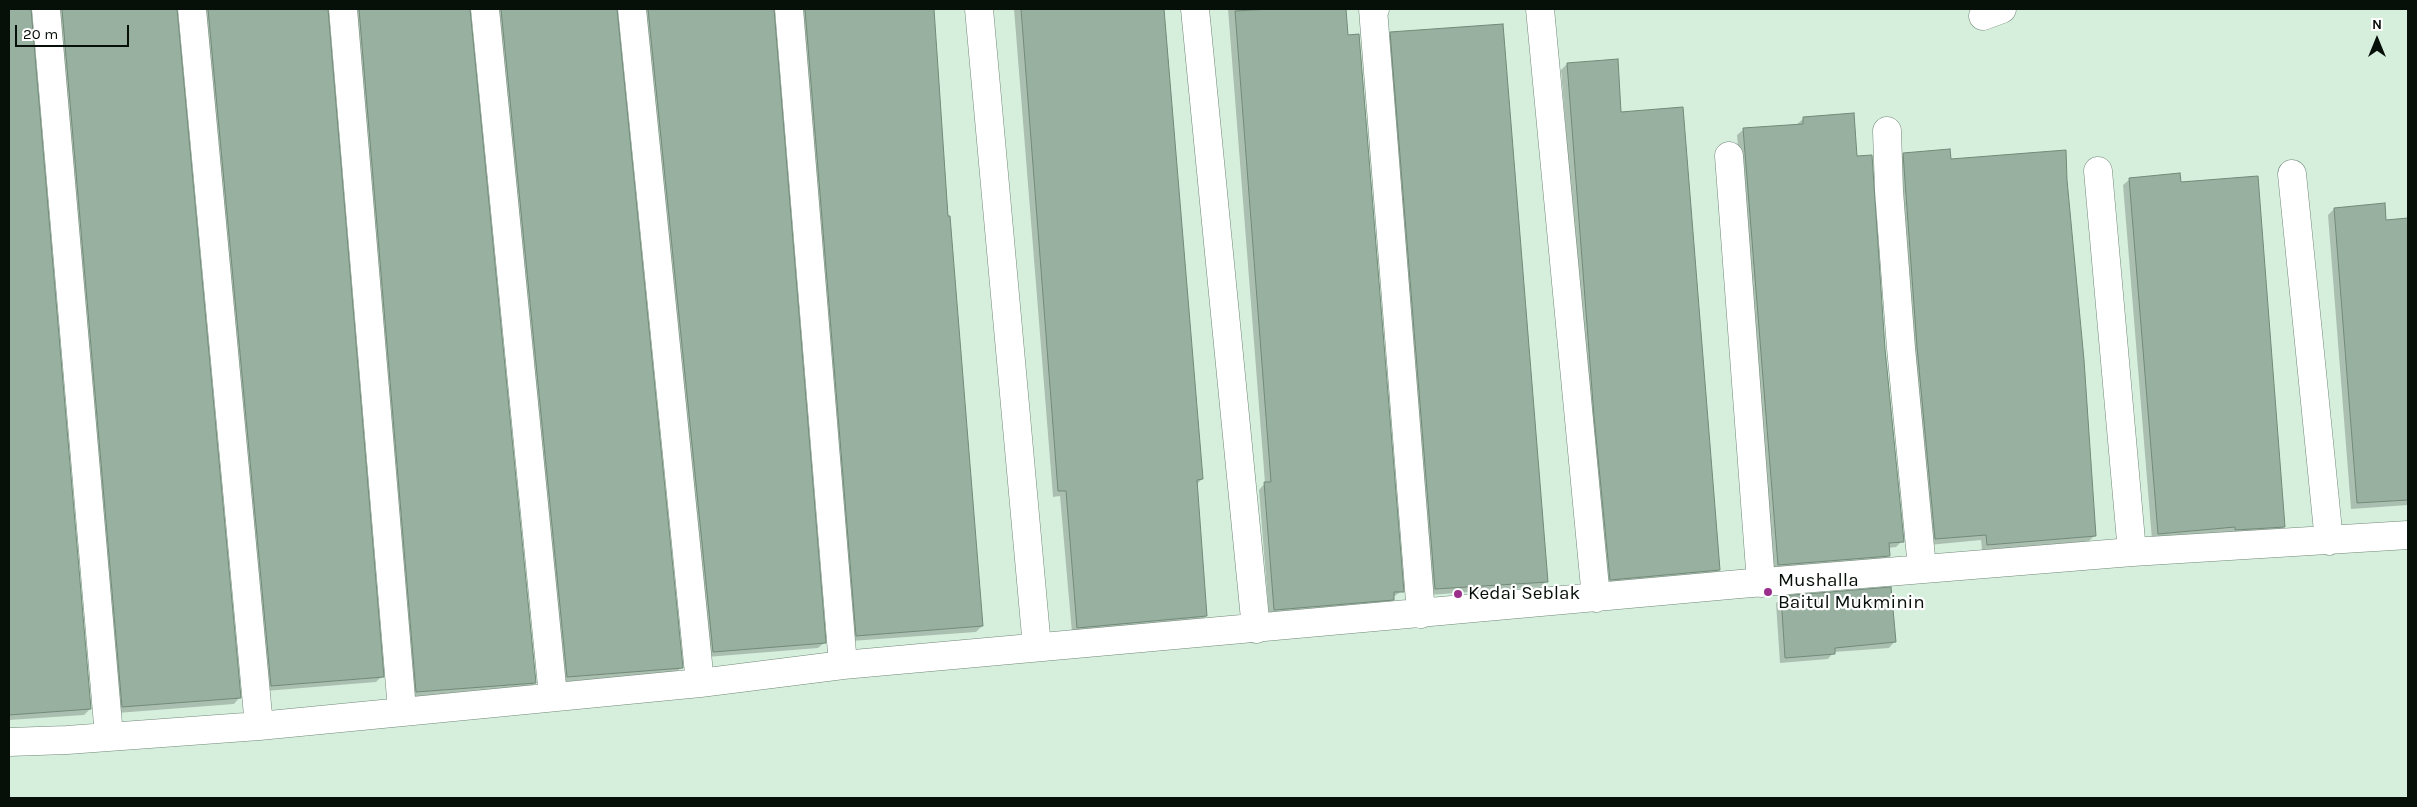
<!DOCTYPE html>
<html>
<head>
<meta charset="utf-8">
<style>
	body { margin:0 }
	#map { position:relative; width:2417px; height:807px; overflow:hidden; background:#d6efdd; font-family:Karla,sans-serif }
	canvas { display:block }
	.frame { position:absolute; inset:0; border:10px solid #070f09; pointer-events:none }
	.north { position:absolute; left:2352px; top:15px; width:50px; height:50px; -webkit-text-stroke:4px #fff; paint-order:stroke; rotate:0deg; font-size:14px; font-weight:700; line-height:20px; text-align:center; color:#070f09 }
	.north::after { content:''; display:block; margin:auto; width:18px; height:22px; background:#070f09; clip-path:polygon(50% 0,100% 100%,50% 72%,0 100%) }
	.scale { position:absolute; left:15px; top:25px; width:114px; height:22px; box-sizing:border-box; border:2px solid #070f09; border-top:0; padding-left:6px; font-size:15px; line-height:18px; white-space:nowrap; color:#070f09; -webkit-text-stroke:4px #fff; paint-order:stroke }
</style>
</head>
<body>
<div id="map">
<canvas width="2417" height="807"></canvas>
<div class="frame"></div>
<div class="north">N</div>
<div class="scale">20 m</div>
</div>
<script>
const g = document.querySelector('canvas').getContext('2d');
g.lineJoin = 'round';
function fillPath(path, color) {
  g.fillStyle = color;
  g.fill(path, 'evenodd');
}
function shape(rows) {
  const path = new Path2D();
  for (const r of rows) {
    path.moveTo(r[0], r[1]);
    for (let i = 2; i < r.length; i += 2) path.lineTo(r[i], r[i + 1]);
  }
  return path;
}
function strokePath(path, color, width, dash) {
  g.strokeStyle = color;
  g.lineWidth = width;
  g.lineCap = dash ? 'butt' : 'round';
  g.setLineDash(dash || []);
  g.stroke(path);
}
function write(font, color, halo, rows, align = 'center') {
  g.font = font + ' Karla,sans-serif';
  g.lineWidth = 4.5;
  g.setLineDash([]);
  g.textBaseline = 'middle';
  g.strokeStyle = halo;
  g.fillStyle = color;
  for (const [text, x, y, turn = 0] of rows) {
    g.save();
    g.translate(x, y);
    g.rotate((+turn || 0) * Math.PI / 180);
    g.textAlign = isNaN(turn) ? turn : align;
    if (halo) g.strokeText(text, 0, 0);
    g.fillText(text, 0, 0);
    g.restore();
  }
}
fillPath(shape([
	[9,9,29,9,90,709,84,715,9,720],
	[54,9,175,9,239,698,234,704,117,713],
	[200,9,326,9,382,676,376,682,265,691],
	[351,9,469,9,535,683,529,689,411,698],
	[493,9,616,9,681,667,676,673,561,682],
	[640,9,772,9,824,643,818,648,707,657],
	[797,9,931,9,982,626,976,632,851,641],
	[1014,9,1164,9,1202,479,1196,485,1206,616,1200,622,1072,633,1060,496,1053,497],
	[1228,9,1344,9,1402,591,1393,597,1387,605,1269,616,1259,490,1265,483],
	[1391,33,1546,581,1540,587,1429,595,1385,39],
	[1567,64,1620,113,1719,570,1713,576,1604,585,1589,422,1561,70],
	[1803,119,1856,158,1884,349,1902,541,1896,547,1888,548,1888,556,1882,562,1773,571,1737,135,1744,129,1796,125],
	[1904,154,1950,160,2094,536,2088,542,1982,550,1981,540,1929,545,1898,160],
	[2130,179,2284,526,2278,533,2152,540,2123,185],
	[2334,209,2385,221,2408,219,2408,505,2351,509,2328,215],
	[1782,598,1894,642,1889,648,1834,652,1828,659,1780,663,1776,603]
]), '#0003');
const building = shape([
	[9,9,31,9,91,709,9,715,9,9],
	[62,9,177,9,241,698,122,707,62,9],
	[208,9,328,9,384,677,271,686,208,9],
	[359,9,470,9,536,683,416,692,359,9],
	[501,9,617,9,683,668,567,677,501,9],
	[648,9,774,9,826,643,713,652,648,9],
	[805,9,934,9,948,216,950,216,983,626,856,636,805,9],
	[1021,9,1164,9,1203,479,1197,480,1207,616,1077,628,1066,491,1058,491,1021,9],
	[1271,9,1346,9,1348,35,1359,34,1404,592,1394,592,1394,600,1274,610,1264,482,1271,482,1235,11,1271,9],
	[1503,24,1548,582,1435,589,1390,32,1503,24],
	[1618,59,1621,112,1683,107,1720,570,1610,580,1594,416,1567,63,1618,59],
	[1854,113,1857,156,1872,155,1885,349,1904,542,1889,543,1890,556,1778,565,1743,128,1803,124,1803,117,1854,113],
	[1950,149,1951,159,2066,150,2067,180,2084,360,2096,536,1987,545,1986,535,1935,539,1917,347,1903,153,1950,149],
	[2180,173,2181,182,2258,176,2285,527,2235,530,2235,527,2158,534,2129,178,2180,173],
	[2385,203,2386,220,2408,218,2408,500,2357,503,2334,208,2385,203],
	[1891,587,1896,642,1835,648,1835,654,1785,658,1781,596,1891,587]
]);
fillPath(building, '#98b09f');
strokePath(building, '#728978', 1);
const minor = shape([
	[46,9,109,736],
	[192,9,259,726],
	[343,9,402,710],
	[485,9,553,696],
	[632,9,700,683],
	[789,9,843,665],
	[979,9,1037,647],
	[1195,9,1256,629],
	[1375,9,1373,9,1421,614],
	[1540,9,1596,598],
	[1983,16,2002,9],
	[1887,131,1889,191,1901,348,1922,568],
	[1729,156,1761,583],
	[2098,171,2132,552],
	[2292,174,2329,541],
	[9,742,67,740,259,726,700,683,843,665,1740,584,2132,552,2408,535]
]);
strokePath(minor, '#718878', 29);
strokePath(minor, '#fff', 28);
for (const [x, y, r, color] of [
	[1768,592,5,"#9b2d8c"],
	[1458,594,5,"#9b2d8c"]
]) {
  const dot = new Path2D();
  dot.arc(x, y, r, 0, 2 * Math.PI);
  g.fillStyle = color;
  g.fill(dot);
  strokePath(dot, '#fff', 2);
}
write('19px', '#070f09', '#fff', [
	["Mushalla",1778,581],
	["Baitul Mukminin",1778,603],
	["Kedai Seblak",1468,594]
], 'left');
</script>
</body>
</html>
